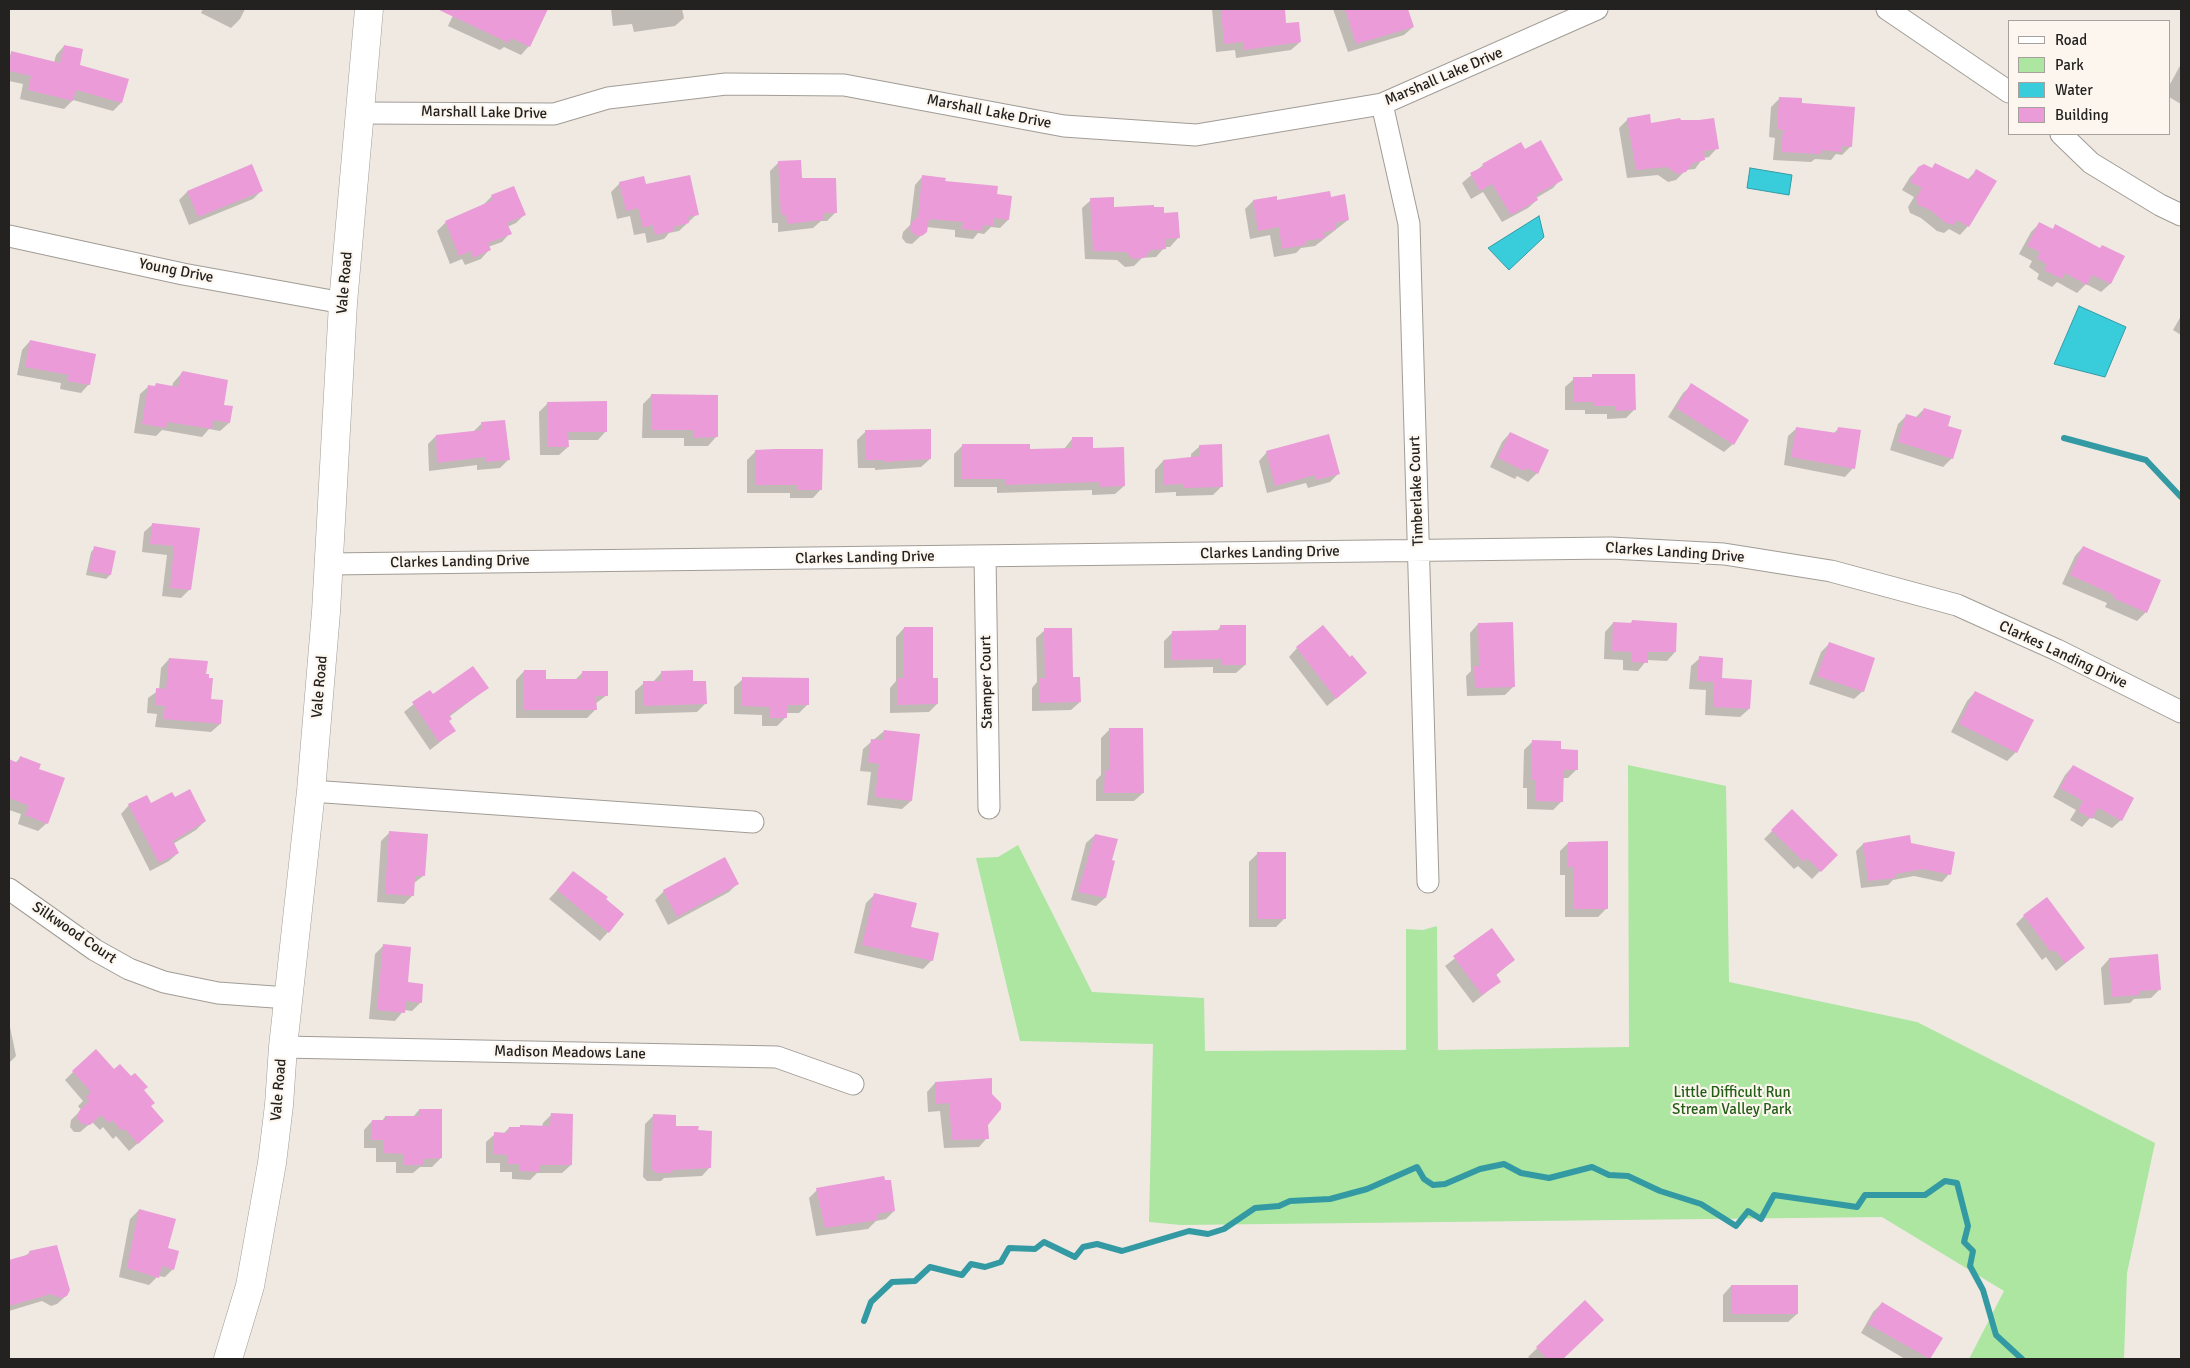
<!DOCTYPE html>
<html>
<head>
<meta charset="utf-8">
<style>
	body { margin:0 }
	#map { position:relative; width:2190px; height:1368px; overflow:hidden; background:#efe9e2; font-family:Signika,sans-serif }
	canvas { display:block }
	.frame { position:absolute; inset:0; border:10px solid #242220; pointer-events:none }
	.legend { position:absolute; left:2008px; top:20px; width:162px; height:115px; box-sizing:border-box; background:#fcf6ef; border:1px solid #a6a19c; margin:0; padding:6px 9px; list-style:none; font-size:15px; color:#242220 }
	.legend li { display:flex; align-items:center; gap:10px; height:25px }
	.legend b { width:25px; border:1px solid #a6a19c }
</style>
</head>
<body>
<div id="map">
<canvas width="2190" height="1368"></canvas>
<div class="frame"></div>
<ul class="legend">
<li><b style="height:6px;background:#fff"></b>Road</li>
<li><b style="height:14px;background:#ace6a1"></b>Park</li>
<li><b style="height:14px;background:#39cddc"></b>Water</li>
<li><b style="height:14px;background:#ea9bd8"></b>Building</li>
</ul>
</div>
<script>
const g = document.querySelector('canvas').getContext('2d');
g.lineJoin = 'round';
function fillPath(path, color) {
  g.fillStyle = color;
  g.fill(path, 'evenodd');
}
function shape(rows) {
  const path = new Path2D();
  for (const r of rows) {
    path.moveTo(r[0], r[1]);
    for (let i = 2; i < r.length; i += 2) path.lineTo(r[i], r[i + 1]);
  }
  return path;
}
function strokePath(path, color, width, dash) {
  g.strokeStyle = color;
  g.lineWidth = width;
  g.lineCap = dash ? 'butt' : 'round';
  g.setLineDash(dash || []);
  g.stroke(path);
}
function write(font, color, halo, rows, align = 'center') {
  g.font = font + ' Signika,sans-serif';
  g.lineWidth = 4.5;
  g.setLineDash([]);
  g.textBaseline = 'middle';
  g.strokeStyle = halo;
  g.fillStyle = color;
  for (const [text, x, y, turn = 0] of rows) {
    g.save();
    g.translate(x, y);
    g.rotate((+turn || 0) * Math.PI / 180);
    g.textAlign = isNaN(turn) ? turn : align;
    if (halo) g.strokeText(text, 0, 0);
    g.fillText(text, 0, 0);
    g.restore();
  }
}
fillPath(shape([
	[1628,765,1726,786,1729,982,1917,1022,2155,1143,2127,1273,2124,1359,1969,1359,2004,1291,1882,1217,1181,1225,1149,1222,1153,1044,1020,1041,976,858,998,857,1018,845,1092,992,1204,998,1205,1051,1406,1050,1406,929,1423,930,1437,926,1438,1050,1629,1047]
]), '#ace6a1');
const water = shape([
	[1750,168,1792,175,1789,195,1747,188,1750,168],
	[1539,216,1544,237,1509,270,1488,248,1539,216],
	[2079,306,2126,327,2105,377,2054,364,2079,306]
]);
fillPath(water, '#39cddc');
strokePath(water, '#339aa4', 1);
fillPath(shape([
	[203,9,245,9,240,19,231,28,201,13],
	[456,9,547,9,529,46,521,55,504,47,500,50,448,26],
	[611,9,682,9,684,18,675,26,634,32,632,24,613,26],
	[1212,9,1282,9,1285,25,1300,42,1291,50,1236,58,1235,50,1216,52],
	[1333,9,1407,9,1413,27,1404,35,1348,52],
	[64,46,78,66,121,103,113,111,73,100,64,109,20,99,23,84,9,81,9,56,12,53,54,63,56,55],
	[2181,64,2181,104,2169,97,2169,86],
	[1780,98,1801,104,1851,146,1842,155,1836,154,1831,160,1815,159,1811,162,1773,160,1775,138,1769,137,1771,107],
	[1628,119,1650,125,1680,121,1717,148,1709,157,1703,158,1695,169,1686,170,1676,180,1668,182,1658,175,1627,178,1619,128],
	[1525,151,1561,179,1553,188,1536,198,1537,200,1528,208,1502,222,1483,192,1471,199,1462,183,1483,165],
	[779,162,836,212,827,221,821,221,813,228,778,232,778,223,772,223,770,171],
	[251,165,262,190,253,199,189,225,179,200,187,192],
	[1919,168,1967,180,1976,171,1968,226,1960,235,1949,229,1944,233,1937,231,1921,218,1910,213,1908,207,1914,197,1902,190,1910,177],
	[923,176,996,195,1008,220,1000,228,991,227,984,234,978,233,973,239,955,237,955,230,926,227,926,231,912,244,906,243,902,238,903,232,910,225,915,185],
	[620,183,697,214,679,231,669,233,664,239,647,243,645,233,634,235,630,216,617,219,611,192],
	[492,196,524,215,516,223,507,227,510,233,502,242,488,247,489,250,481,259,465,265,462,259,450,264,437,231,446,222,483,205],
	[1091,200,1113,208,1163,215,1178,238,1170,247,1165,247,1156,257,1142,258,1134,266,1125,267,1117,260,1085,259,1082,208],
	[1253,201,1276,201,1348,220,1315,246,1301,248,1296,253,1274,257,1270,235,1250,239,1245,209],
	[2039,224,2051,230,2056,226,2100,249,2124,257,2110,284,2101,292,2086,284,2077,293,2057,282,2052,287,2037,279,2039,274,2029,267,2032,261,2019,254,2031,232],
	[2181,316,2181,335,2173,330],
	[30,341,89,384,81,393,60,389,61,383,17,375,22,350],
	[181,374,222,406,229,423,220,431,209,429,202,437,162,430,156,436,134,433,140,394,149,386,154,387,156,385,172,387,173,383],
	[1593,376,1634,410,1626,418,1607,419,1607,414,1585,414,1585,410,1565,410,1565,387,1574,379,1590,378],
	[1692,385,1733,444,1724,452,1668,417,1683,393],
	[651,396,716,437,708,446,684,446,684,438,642,438,643,404],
	[548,403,606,431,598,440,567,440,568,447,559,455,540,455,539,412],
	[1924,409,1947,427,1952,458,1943,467,1890,450,1898,424,1907,415,1915,418],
	[481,424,509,459,500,468,477,470,477,465,429,471,428,444,436,436,473,432],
	[1797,428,1833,434,1839,428,1853,468,1845,477,1784,465,1788,436],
	[866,431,930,459,921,467,875,470,875,468,858,468,857,440],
	[1510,433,1537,473,1528,482,1517,476,1515,479,1490,467,1502,442],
	[1072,439,1124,486,1115,494,1092,495,1092,490,997,493,997,487,954,487,954,454,963,445,1028,451,1064,449],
	[1200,446,1222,486,1213,495,1176,496,1176,492,1155,493,1155,470,1163,461,1191,458,1191,454],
	[756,451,821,489,813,498,790,498,790,493,747,493,747,460],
	[1267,452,1338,474,1330,482,1308,488,1306,483,1267,493,1259,461],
	[153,524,198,529,190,589,181,598,162,596,167,555,142,552,144,532],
	[2083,547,2146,612,2137,621,2105,607,2107,603,2062,584,2075,556],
	[95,548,115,552,110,575,106,579,86,575,91,552],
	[1632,621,1675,652,1667,661,1647,660,1638,671,1623,670,1623,660,1604,659,1605,632,1613,623,1630,624],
	[1478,624,1513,687,1505,695,1467,696,1466,676,1471,671,1470,633],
	[1221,626,1245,665,1236,673,1213,673,1213,667,1164,668,1164,641,1173,632,1216,632],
	[904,628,932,679,937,704,929,712,890,713,890,688,896,681,896,637],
	[1045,630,1072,678,1080,702,1071,710,1032,711,1032,688,1037,682,1036,638],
	[1829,644,1863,691,1854,699,1809,684,1821,652],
	[1297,648,1350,659,1366,673,1327,706,1289,657],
	[1700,658,1749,709,1740,717,1705,715,1706,690,1689,689,1691,666],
	[169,659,205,675,210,700,220,724,211,732,155,727,157,714,147,713,148,698,159,690,161,668],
	[524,671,545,680,575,680,583,672,607,695,595,704,595,710,587,718,516,718,516,680],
	[662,672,705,704,697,712,635,714,635,691,644,683,653,682],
	[743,679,808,704,799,713,786,713,785,718,777,726,762,726,762,715,734,714,734,687],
	[487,688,449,717,448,721,454,731,430,750,404,712,430,691,433,695],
	[1975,692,2016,752,2007,761,1951,732,1967,701],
	[1110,729,1143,793,1134,801,1096,801,1096,780,1101,775,1101,738],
	[884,731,911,801,902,809,867,805,871,772,860,771,863,749],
	[1533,741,1560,751,1576,770,1568,778,1562,778,1562,801,1553,810,1527,809,1527,788,1523,788,1524,750],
	[21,757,38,769,47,823,38,831,18,824,21,814,9,810,9,760,15,763],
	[2073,766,2121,820,2112,828,2091,817,2082,827,2070,820,2076,810,2053,797,2065,775],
	[175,798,205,821,196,830,173,844,178,853,169,861,150,871,121,814,129,805,151,804],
	[1792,811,1836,855,1812,879,1798,866,1794,869,1764,839],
	[390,832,423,876,413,884,413,895,404,904,377,902,381,841],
	[1095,835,1111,861,1105,898,1096,906,1071,900,1086,843],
	[1568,843,1607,908,1598,917,1565,917,1565,875,1560,875,1560,851],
	[1863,844,1910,844,1949,874,1942,882,1914,876,1893,880,1888,885,1861,888,1856,851],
	[1257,854,1285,918,1276,927,1249,927,1249,862],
	[573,873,623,915,600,941,549,899],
	[737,884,729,892,668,925,655,900,664,891],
	[875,894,910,927,938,934,931,961,923,969,854,953,866,903],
	[2024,916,2084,948,2056,971,2046,957,2042,960,2016,924],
	[1492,930,1514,960,1495,976,1499,982,1473,1003,1445,966],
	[383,946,421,1002,412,1011,404,1010,395,1021,369,1019,375,954],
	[2109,959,2160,989,2151,998,2134,999,2130,1003,2104,1005,2101,968],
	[9,1022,16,1056,9,1063],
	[114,1071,142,1090,150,1107,154,1129,129,1151,116,1136,113,1139,103,1127,100,1130,92,1122,80,1132,74,1132,70,1127,71,1120,81,1110,78,1106,83,1101,65,1080,73,1072],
	[935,1083,987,1124,987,1138,979,1147,944,1148,940,1111,928,1112,927,1092],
	[419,1110,441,1158,432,1167,420,1167,413,1173,396,1173,396,1162,376,1162,376,1148,364,1148,364,1130,372,1121,381,1122,385,1117,413,1117],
	[551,1115,571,1165,562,1173,537,1173,530,1180,512,1179,512,1172,500,1172,500,1163,486,1163,486,1142,495,1134,503,1134,509,1128,542,1127,543,1123],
	[653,1116,675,1127,697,1132,710,1167,702,1176,664,1178,661,1181,647,1181,643,1177,645,1124],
	[817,1190,894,1211,886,1219,876,1221,868,1229,816,1236,809,1198],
	[139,1210,167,1249,173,1269,165,1277,158,1276,149,1285,119,1277,130,1219],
	[30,1252,66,1296,57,1304,51,1306,42,1301,9,1311,9,1261,25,1256],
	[1731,1286,1797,1314,1788,1322,1723,1322,1723,1295],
	[1585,1302,1594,1329,1561,1359,1531,1359,1528,1357],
	[1882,1303,1941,1339,1928,1359,1905,1359,1861,1333,1873,1312]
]), '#0003');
strokePath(shape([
	[2064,438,2146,460,2181,497],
	[864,1321,871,1302,892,1282,915,1281,930,1267,962,1275,971,1264,985,1267,1001,1262,1009,1248,1035,1249,1044,1242,1075,1257,1083,1247,1097,1244,1122,1251,1189,1231,1208,1234,1224,1229,1255,1208,1279,1206,1290,1201,1330,1199,1367,1189,1417,1167,1424,1179,1433,1185,1445,1184,1480,1169,1504,1164,1521,1173,1549,1178,1592,1167,1609,1175,1628,1176,1660,1191,1701,1204,1736,1226,1748,1211,1761,1219,1774,1195,1857,1207,1865,1195,1925,1195,1945,1181,1957,1183,1968,1226,1964,1242,1973,1251,1970,1266,1983,1290,1996,1335,2022,1359]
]), '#339aa4', 6);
fillPath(shape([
	[437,9,548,9,530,47,511,38,509,43],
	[1221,9,1285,9,1286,23,1299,22,1301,42,1244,50,1243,42,1224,44],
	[1345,9,1408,9,1414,27,1356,44],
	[64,45,83,49,80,65,129,79,122,103,76,90,73,101,28,90,31,76,9,71,11,51,60,63],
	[1779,97,1802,98,1802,103,1855,107,1852,147,1841,146,1841,152,1821,150,1821,154,1781,152,1783,130,1777,129],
	[1650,114,1651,123,1680,118,1681,120,1699,120,1714,118,1719,149,1704,151,1705,160,1693,163,1686,172,1677,174,1667,167,1636,170,1627,118],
	[1541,140,1563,180,1536,195,1538,200,1511,215,1492,184,1480,191,1470,173,1484,166,1482,164,1521,142,1525,149],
	[801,160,802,178,836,178,837,213,823,213,823,220,787,224,786,215,781,215,778,161],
	[1935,163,1970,180,1976,169,1997,181,1969,227,1957,220,1954,225,1946,223,1930,210,1918,205,1916,198,1922,188,1910,182,1918,167,1924,164,1932,168],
	[252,164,263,191,198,217,187,191],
	[690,175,699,215,688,217,689,223,673,227,674,231,655,235,653,225,643,228,638,208,626,211,619,182,644,176,646,184],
	[922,175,946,178,945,181,998,186,997,194,1012,196,1009,220,994,218,993,226,983,225,982,231,962,229,963,222,929,219,927,232,922,236,915,235,910,230,911,223,918,217],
	[514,186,526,215,507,223,512,234,488,243,491,250,473,258,471,251,459,256,445,221,493,200,491,195],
	[1330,191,1331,197,1345,194,1349,220,1335,223,1336,230,1324,232,1325,238,1305,241,1306,245,1282,249,1279,227,1258,231,1253,200,1277,196,1277,200],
	[1114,197,1114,207,1154,205,1154,207,1164,207,1164,213,1178,212,1180,238,1166,239,1166,249,1151,250,1144,258,1133,259,1126,252,1093,251,1090,198],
	[2039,222,2053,229,2055,224,2100,248,2102,245,2125,256,2111,284,2092,275,2087,285,2065,273,2062,279,2044,270,2047,265,2037,258,2040,252,2027,246],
	[30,340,96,354,90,385,67,381,69,375,25,367],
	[183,371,228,380,224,405,233,406,230,423,213,420,212,429,167,422,166,428,142,424,148,385,155,386,156,383,178,387,181,373],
	[1592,374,1635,374,1636,410,1615,411,1615,406,1593,406,1593,402,1574,402,1573,377,1592,377],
	[1691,383,1749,420,1734,445,1676,408],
	[651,394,718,395,718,437,693,438,693,430,651,430],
	[607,401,607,432,568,432,569,447,548,447,547,402],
	[1924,408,1951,416,1948,426,1962,430,1953,459,1898,442,1906,414,1920,418],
	[505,420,510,460,485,462,485,457,437,463,436,435,482,430,481,422],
	[1796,427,1837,433,1838,427,1861,430,1855,469,1791,457],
	[931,429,931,459,883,462,883,460,866,460,865,430],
	[1510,432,1549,450,1538,474,1526,468,1524,471,1498,458],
	[1329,434,1340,474,1316,480,1315,475,1275,486,1266,451],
	[1072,437,1093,437,1093,448,1124,447,1125,486,1100,487,1100,482,1005,485,1005,479,962,479,962,444,1030,444,1030,449,1072,448],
	[1222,444,1223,487,1184,488,1184,484,1163,485,1163,460,1200,456,1199,445],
	[775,449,823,449,822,490,798,490,798,485,755,485,755,450],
	[152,523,200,528,191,590,170,588,174,546,150,544],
	[94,546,116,551,111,575,89,571],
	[2083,546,2161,580,2147,613,2113,598,2114,595,2070,575],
	[1632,620,1677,623,1676,652,1648,652,1648,663,1631,662,1631,652,1612,651,1613,622,1632,623],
	[1513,622,1515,687,1475,688,1474,666,1479,666,1478,623],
	[1220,625,1246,625,1246,665,1221,665,1221,659,1172,660,1172,631,1221,630],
	[1323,625,1350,657,1352,655,1367,673,1336,699,1296,647],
	[904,627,933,627,933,678,938,678,938,704,898,705,898,678,904,678],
	[1044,628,1072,628,1073,677,1080,677,1081,702,1040,703,1040,678,1045,678],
	[1829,642,1875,658,1864,692,1817,676],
	[1699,656,1723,658,1722,678,1752,680,1750,709,1713,707,1714,682,1697,681],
	[169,658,208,661,206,674,209,674,209,678,213,678,211,699,223,700,221,724,163,719,165,706,155,705,156,688,166,689],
	[473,666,489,688,449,715,452,719,449,721,456,731,439,742,412,702,430,690,433,694],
	[524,670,546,670,546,679,582,679,582,671,608,671,608,696,596,696,597,710,524,710],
	[693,670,693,681,706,681,707,704,643,706,643,681,661,681,661,671],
	[742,677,809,678,809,705,787,705,787,718,770,718,770,707,742,706],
	[1975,691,2034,720,2017,753,1959,724],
	[1109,728,1143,728,1144,793,1104,793,1105,770,1109,770],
	[884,730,920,734,912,801,875,797,879,764,868,762,871,739,883,740],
	[1532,740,1561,741,1561,749,1578,750,1578,770,1564,770,1563,802,1535,801,1535,780,1531,780],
	[20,756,41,764,39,769,65,778,48,824,25,815,29,806,9,798,9,759,18,763],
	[2073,765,2134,798,2122,821,2098,808,2092,819,2078,811,2083,801,2060,788],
	[190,789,206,821,173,841,179,853,159,863,128,804,147,795,151,803,172,792,175,797],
	[1792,809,1838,855,1821,872,1807,858,1804,862,1771,830],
	[389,831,428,834,425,876,415,876,414,896,385,894],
	[1095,834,1118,839,1112,860,1115,861,1106,898,1078,892],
	[1910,835,1911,843,1955,852,1951,875,1923,869,1896,874,1896,878,1868,881,1863,843],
	[1608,841,1608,909,1574,909,1573,867,1568,867,1568,842],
	[1257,852,1286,852,1286,919,1257,919],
	[725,857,739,884,677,917,663,890],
	[573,871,608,897,606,899,624,914,609,933,557,890],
	[874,893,917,903,911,927,939,933,933,961,862,945],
	[2047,897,2085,948,2065,963,2055,950,2051,952,2023,915],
	[1492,928,1515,960,1496,974,1501,982,1482,995,1453,956],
	[383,944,411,947,408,982,423,984,422,1003,406,1001,405,1013,377,1010],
	[2158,954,2161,990,2140,991,2140,995,2112,997,2109,958],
	[96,1049,114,1069,120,1064,131,1076,135,1073,148,1087,144,1090,155,1103,151,1106,164,1121,138,1144,125,1129,122,1131,112,1120,109,1123,101,1115,90,1125,82,1124,77,1119,79,1111,89,1101,86,1097,91,1092,72,1071],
	[992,1078,992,1094,1001,1103,1001,1109,988,1125,989,1139,952,1140,949,1103,936,1104,935,1082],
	[419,1109,442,1109,442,1158,423,1159,423,1165,404,1165,404,1154,384,1153,384,1140,372,1140,372,1120,385,1120,385,1116,419,1116],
	[551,1113,573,1114,572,1165,540,1165,540,1172,520,1171,520,1164,508,1164,508,1155,494,1154,494,1132,508,1133,509,1127,520,1127,520,1125,550,1126],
	[653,1114,676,1115,676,1126,699,1126,698,1130,712,1131,711,1168,674,1170,670,1173,656,1173,651,1168],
	[884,1176,885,1180,891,1180,895,1211,877,1214,878,1220,825,1228,816,1188],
	[139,1209,176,1219,168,1248,179,1251,174,1270,162,1266,159,1278,127,1268],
	[57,1245,70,1290,67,1296,60,1298,51,1294,9,1306,9,1260,30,1254,29,1251],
	[1731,1285,1798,1285,1798,1314,1731,1314],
	[1585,1300,1604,1320,1563,1359,1547,1359,1536,1347],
	[1882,1302,1943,1338,1930,1359,1868,1324]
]), '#ea9bd8');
const minor = shape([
	[1887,9,2009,92],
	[1382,104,1409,224,1428,882],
	[361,113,554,114,608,98,726,84,844,85,1064,126,1196,135,1382,104,1597,9],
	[2061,134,2091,163,2160,205,2181,215],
	[9,236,183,274,343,303],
	[985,556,989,808],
	[329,564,1611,548,1724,554,1831,571,1957,605,2057,650,2181,712],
	[311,791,753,822],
	[9,889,95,950,129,969,164,982,218,993,288,998],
	[283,1047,777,1057,853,1084]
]);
const secondary = shape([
	[228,1359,250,1286,272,1163,279,1105,283,1047,311,791,326,612,343,303,369,9]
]);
strokePath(minor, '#a19c95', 23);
strokePath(secondary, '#a19c95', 29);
strokePath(minor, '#fff', 21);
strokePath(secondary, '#fff', 28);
write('15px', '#242220', '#fcf6ef', [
	["Marshall Lake Drive",1444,77,-23],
	["Marshall Lake Drive",989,112,11],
	["Marshall Lake Drive",484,113,1],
	["Young Drive",176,271,11],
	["Vale Road",345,283,-85],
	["Timberlake Court",1417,491,-92],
	["Clarkes Landing Drive",1270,553,-1],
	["Clarkes Landing Drive",1675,553,4],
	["Clarkes Landing Drive",865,558,-1],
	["Clarkes Landing Drive",460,562,-1],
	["Clarkes Landing Drive",2063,655,25],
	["Stamper Court",987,682,-91],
	["Vale Road",320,687,-85],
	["Silkwood Court",74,933,34],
	["Madison Meadows Lane",570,1053,1],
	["Vale Road",279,1090,-85]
]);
write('15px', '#225e16', '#fcf6ef', [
	["Little Difficult Run",1732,1093],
	["Stream Valley Park",1732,1110]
]);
</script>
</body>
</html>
